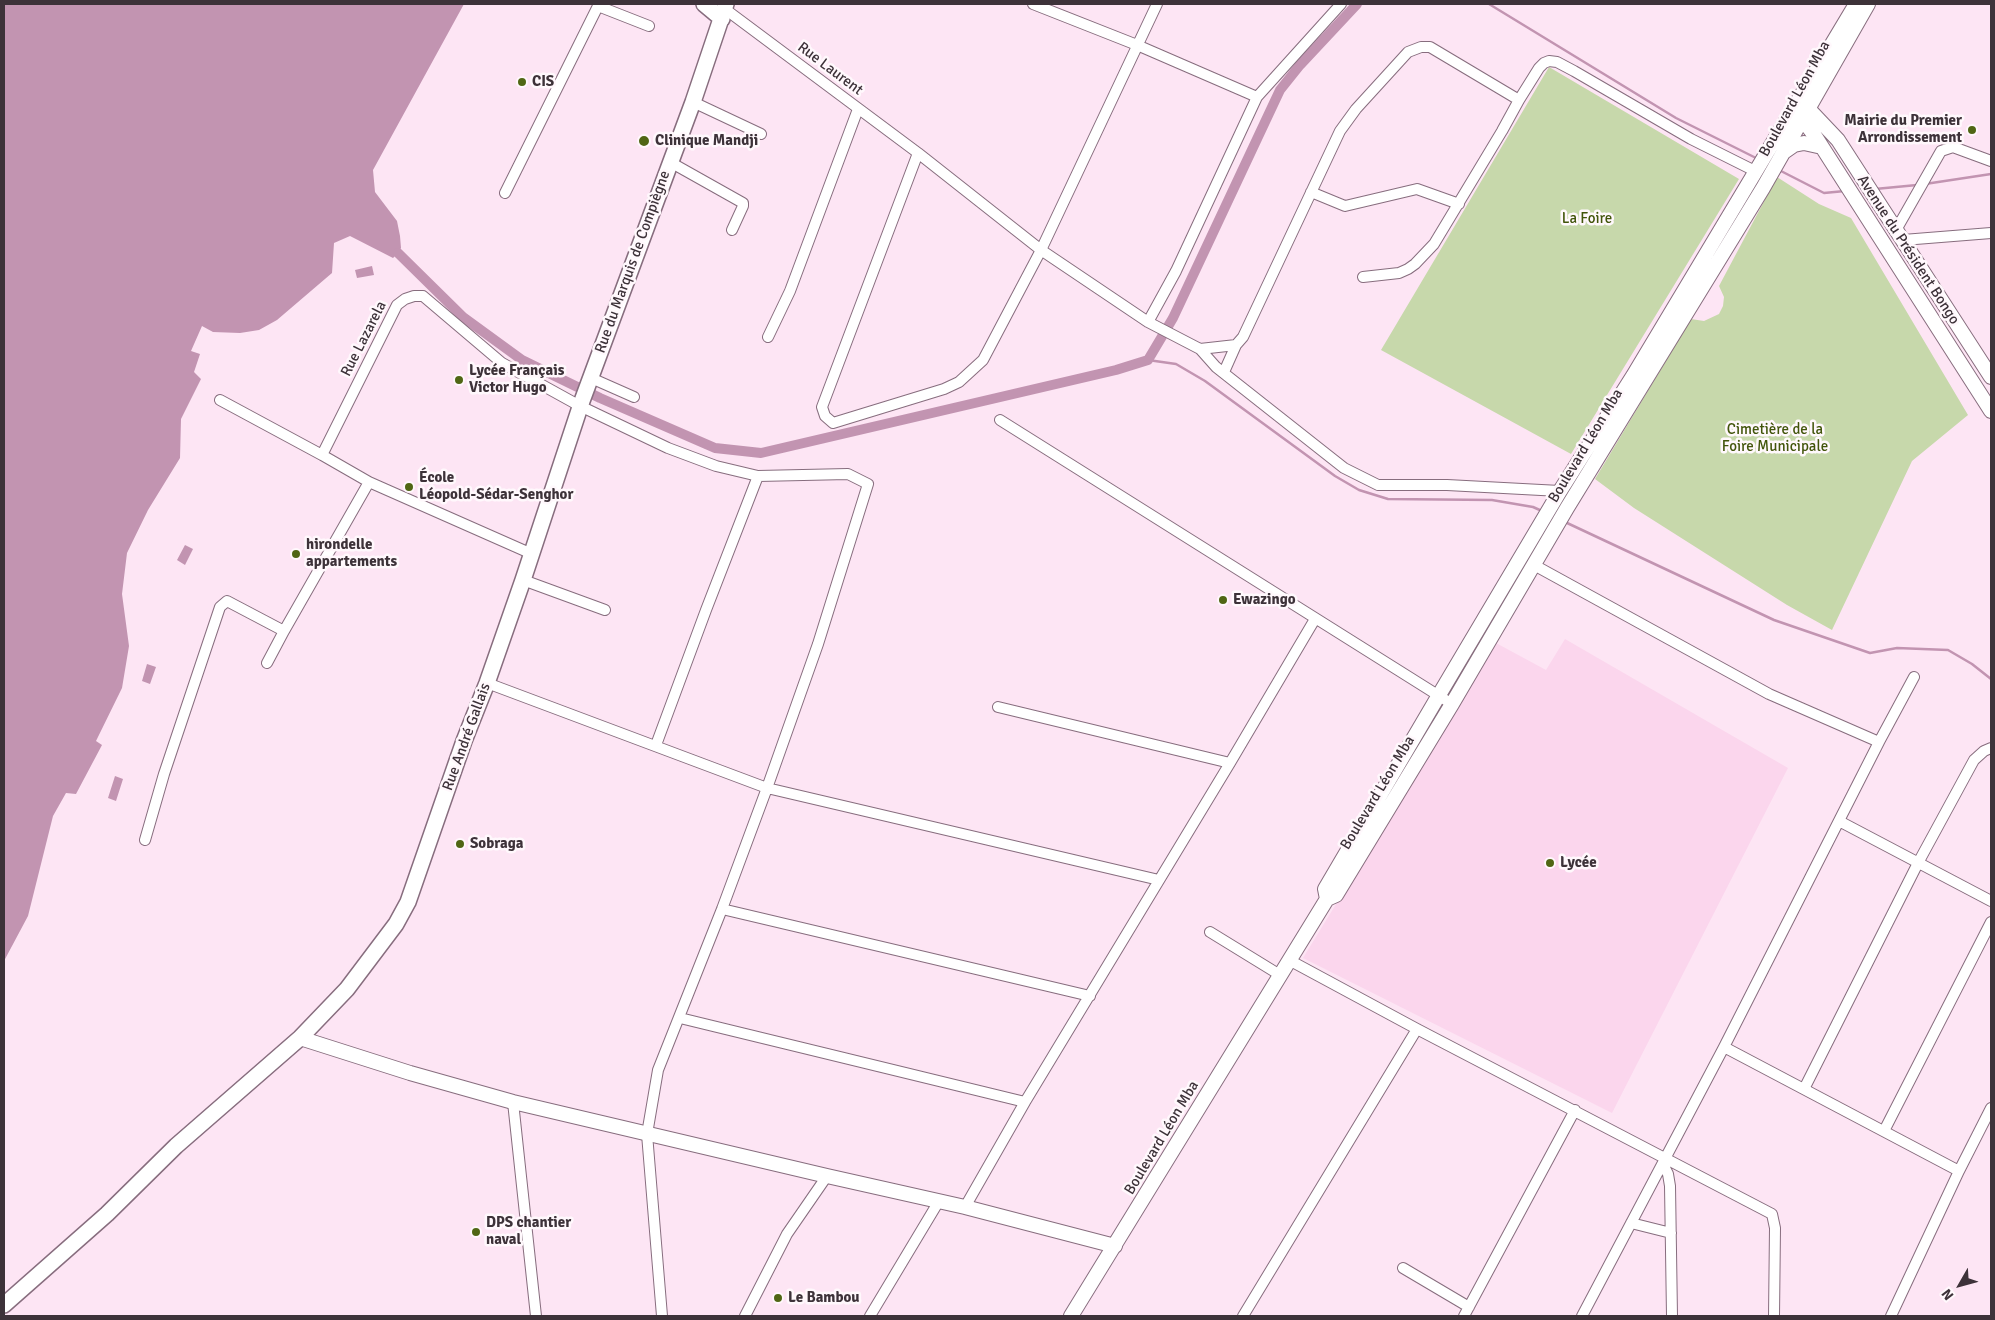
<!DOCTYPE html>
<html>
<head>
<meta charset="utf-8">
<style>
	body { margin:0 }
	#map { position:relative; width:1995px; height:1320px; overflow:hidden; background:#fde5f4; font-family:Signika,sans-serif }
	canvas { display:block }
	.frame { position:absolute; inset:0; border:5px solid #3d3239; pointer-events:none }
	.north { position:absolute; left:1935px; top:1260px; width:50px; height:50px; -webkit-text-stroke:4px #fff8fc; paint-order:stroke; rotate:232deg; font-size:14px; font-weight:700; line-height:20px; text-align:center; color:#3d3239 }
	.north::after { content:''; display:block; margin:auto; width:18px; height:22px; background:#3d3239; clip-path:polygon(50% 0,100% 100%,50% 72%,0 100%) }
</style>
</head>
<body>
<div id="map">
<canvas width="1995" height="1320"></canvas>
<div class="frame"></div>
<div class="north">N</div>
</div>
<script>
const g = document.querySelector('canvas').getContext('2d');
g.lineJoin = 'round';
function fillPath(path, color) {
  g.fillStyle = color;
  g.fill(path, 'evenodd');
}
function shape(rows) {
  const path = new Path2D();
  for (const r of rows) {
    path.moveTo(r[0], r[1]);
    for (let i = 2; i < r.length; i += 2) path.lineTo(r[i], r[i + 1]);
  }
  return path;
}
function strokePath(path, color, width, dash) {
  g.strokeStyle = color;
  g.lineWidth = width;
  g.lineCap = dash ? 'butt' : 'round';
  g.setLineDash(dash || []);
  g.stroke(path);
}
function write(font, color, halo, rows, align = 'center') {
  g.font = font + ' Signika,sans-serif';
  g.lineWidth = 5;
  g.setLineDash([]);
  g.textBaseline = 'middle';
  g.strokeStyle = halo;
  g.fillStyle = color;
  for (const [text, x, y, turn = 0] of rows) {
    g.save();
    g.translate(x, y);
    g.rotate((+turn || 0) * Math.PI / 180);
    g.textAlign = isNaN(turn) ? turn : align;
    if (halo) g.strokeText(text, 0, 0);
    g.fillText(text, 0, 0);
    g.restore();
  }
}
fillPath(shape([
	[1565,639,1788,768,1612,1113,1303,958,1496,643,1546,670]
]), '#fbd6ed');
fillPath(shape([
	[1549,67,1739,179,1571,454,1381,350],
	[1777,177,1819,204,1851,218,1968,415,1912,461,1832,630,1787,605,1634,508,1595,479,1691,319,1704,321,1719,314,1723,306,1724,297,1719,286]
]), '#c7d8ab');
fillPath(shape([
	[4,4,464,4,373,170,375,192,397,221,400,236,401,248,398,253,393,258,350,236,334,243,332,273,277,320,259,330,240,333,213,332,202,326,191,351,200,354,194,372,201,379,181,419,180,458,148,510,127,553,122,594,129,646,122,688,96,741,102,745,76,794,66,793,53,816,28,916,4,961],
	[372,266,374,275,357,278,355,270],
	[185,545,193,549,185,565,177,560],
	[147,664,156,667,150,684,142,681],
	[115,776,123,779,116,801,108,798]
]), '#c294b1');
strokePath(shape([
	[1489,4,1676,118,1758,159],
	[1779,170,1824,193,1845,191],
	[1925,184,1991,174],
	[1875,189,1917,185],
	[1148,360,1176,364,1205,381,1335,476,1359,490,1388,499,1492,500,1533,507,1542,511],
	[1565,522,1774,620,1870,653,1897,648,1948,650,1972,664,1991,679]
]), '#c294b1', 2.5);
strokePath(shape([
	[398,253,463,317,522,360,600,398,715,448,761,453,1116,370,1148,360,1173,318,1280,90,1300,65,1357,4]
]), '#c294b1', 10);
const street = shape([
	[1033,4,1137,45,1257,97],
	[598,6,649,26],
	[725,9,918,153,1041,250,1148,322,1200,349,1236,345,1243,337,1340,131,1356,109,1408,52,1421,47,1430,47,1519,100],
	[693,102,761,134],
	[918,153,822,407,825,416,833,423,944,389,959,382,983,360,1041,250,1157,4],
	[670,162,743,203,743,206,732,230],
	[1311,192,1345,206,1417,189,1459,204],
	[505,193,599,4],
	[1896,230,1941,151,1953,147,1991,161],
	[1903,240,1991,233],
	[1363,277,1399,273,1408,269,1415,264,1434,244,1502,131,1519,100,1539,68,1544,63,1549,61,1557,62,1574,71,1691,139,1755,171],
	[1148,322,1176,271,1257,97,1341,4],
	[768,337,790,291,858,109],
	[1200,349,1216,367,1344,468,1378,485,1447,485,1560,491],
	[1224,372,1236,345],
	[591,378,634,397],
	[220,400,322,455],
	[1000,420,1452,704],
	[369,482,322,455,397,305,405,299,414,296,423,296,502,363,580,406,668,448,716,466,758,476,848,474,868,484,818,644,767,788,722,909,658,1070,647,1134,662,1316],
	[1534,565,1769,694,1879,742],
	[523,580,605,610],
	[267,663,284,631],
	[487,683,767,788,1159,880],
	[998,707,1230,763],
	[656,745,706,610,758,476],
	[1839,821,1991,901],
	[145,840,164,774,220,607,227,601,284,631,369,482,532,554],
	[722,909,1090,996],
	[1210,932,1280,975],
	[1289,960,1417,1029,1772,1214,1775,1228,1774,1316],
	[680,1018,1025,1102],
	[1724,1047,1959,1171],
	[1804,1089,1918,863,1974,760,1984,751,1991,748],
	[513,1102,536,1316],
	[1884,1131,1991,922],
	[1663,1164,1668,1174,1670,1186,1672,1316],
	[965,1207,1025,1102,1230,763,1315,619],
	[1631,1223,1671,1233],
	[1403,1268,1469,1307],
	[745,1316,787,1234,827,1176],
	[870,1316,939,1201],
	[1243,1316,1417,1029],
	[1464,1316,1575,1110],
	[1582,1316,1724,1047,1879,742,1914,677],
	[1891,1316,1959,1171,1991,1108]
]);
const secondary = shape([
	[1802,102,1838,140,1991,377],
	[1795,113,1802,119,1815,136,1991,411],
	[1784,152,1794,145,1804,143,1822,147],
	[1327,899,1325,889,1439,695,1560,491,1633,376,1856,4],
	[300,1038,410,1073,513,1102,827,1176,965,1207,1115,1246],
	[1071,1316,1327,899,1336,895,1452,704,1567,508,1763,188,1868,4]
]);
const primary = shape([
	[704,4,722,19],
	[4,1305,107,1214,176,1146,300,1038,347,989,396,924,408,902,464,741,487,683,523,580,582,401,693,102,726,4]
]);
strokePath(street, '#876d7e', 12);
strokePath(secondary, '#876d7e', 16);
strokePath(primary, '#876d7e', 18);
strokePath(street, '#fff', 10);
strokePath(secondary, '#fff', 14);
strokePath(primary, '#fff', 15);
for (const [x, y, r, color] of [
	[522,82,5,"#506614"],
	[1972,130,5,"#506614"],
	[644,141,6,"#506614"],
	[459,380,5,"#506614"],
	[409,487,5,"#506614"],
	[296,554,5,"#506614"],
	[1223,600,5,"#506614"],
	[460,844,5,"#506614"],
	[1550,863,5,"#506614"],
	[476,1232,5,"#506614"],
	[778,1298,5,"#506614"]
]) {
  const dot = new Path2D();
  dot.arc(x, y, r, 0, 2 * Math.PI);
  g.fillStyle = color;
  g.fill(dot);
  strokePath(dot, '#fff8fc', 2);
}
write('15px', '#3d3239', '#fff8fc', [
	["Rue Laurent",830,69,37],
	["Boulevard Léon Mba",1795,99,-61],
	["Avenue du Président Bongo",1908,250,57],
	["Rue du Marquis de Compiègne",633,262,-70],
	["Rue Lazarela",364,339,-63],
	["Boulevard Léon Mba",1586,446,-59],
	["Rue André Gallais",467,737,-70],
	["Boulevard Léon Mba",1378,793,-59],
	["Boulevard Léon Mba",1162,1138,-59]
]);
write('bold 15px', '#3d3239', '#fff8fc', [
	["CIS",532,82],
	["Mairie du Premier",1962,121,"right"],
	["Arrondissement",1962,138,"right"],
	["Clinique Mandji",655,141],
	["Lycée Français",469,371],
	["Victor Hugo",469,388],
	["École",419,478],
	["Léopold-Sédar-Senghor",419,495],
	["hirondelle",306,545],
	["appartements",306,562],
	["Ewazingo",1233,600],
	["Sobraga",470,844],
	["Lycée",1560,863],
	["DPS chantier",486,1223],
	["naval",486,1240],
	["Le Bambou",788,1298]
], 'left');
write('15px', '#42550b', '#fff8fc', [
	["La Foire",1587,219],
	["Cimetière de la",1775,430],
	["Foire Municipale",1775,447]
]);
</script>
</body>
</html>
